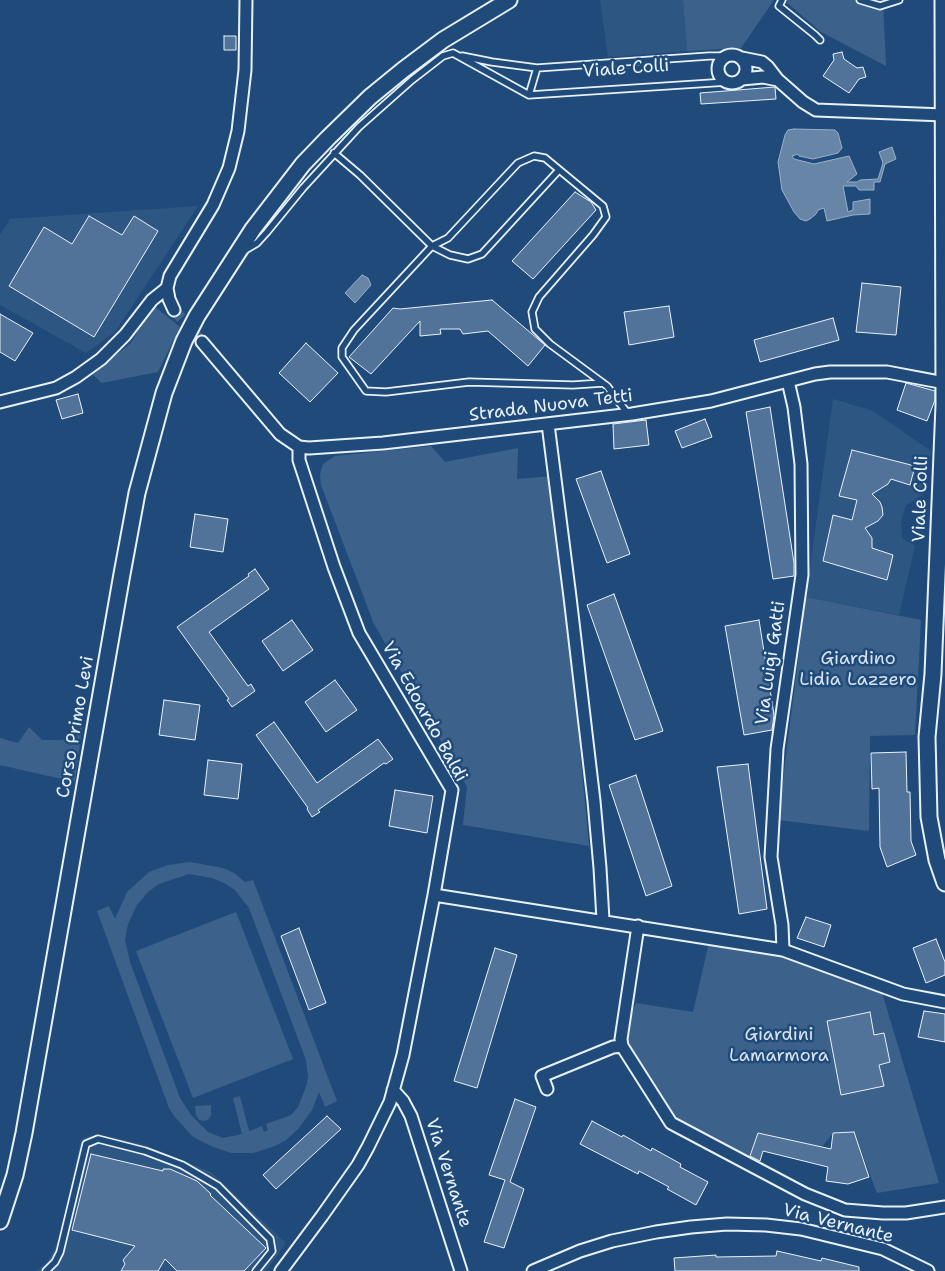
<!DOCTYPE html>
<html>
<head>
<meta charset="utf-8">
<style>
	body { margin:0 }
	canvas { display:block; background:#1f4a7a }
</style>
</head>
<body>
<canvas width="945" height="1271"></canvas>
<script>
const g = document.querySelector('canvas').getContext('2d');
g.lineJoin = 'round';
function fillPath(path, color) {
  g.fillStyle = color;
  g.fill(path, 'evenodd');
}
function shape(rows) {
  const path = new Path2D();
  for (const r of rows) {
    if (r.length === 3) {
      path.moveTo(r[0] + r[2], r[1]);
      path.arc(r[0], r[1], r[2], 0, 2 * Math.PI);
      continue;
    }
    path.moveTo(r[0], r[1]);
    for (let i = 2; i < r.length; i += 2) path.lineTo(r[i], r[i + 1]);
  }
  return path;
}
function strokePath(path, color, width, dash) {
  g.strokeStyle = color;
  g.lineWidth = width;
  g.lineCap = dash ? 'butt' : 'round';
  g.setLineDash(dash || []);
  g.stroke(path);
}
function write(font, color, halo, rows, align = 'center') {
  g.font = font + ' "Shantell Sans",sans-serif';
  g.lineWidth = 5;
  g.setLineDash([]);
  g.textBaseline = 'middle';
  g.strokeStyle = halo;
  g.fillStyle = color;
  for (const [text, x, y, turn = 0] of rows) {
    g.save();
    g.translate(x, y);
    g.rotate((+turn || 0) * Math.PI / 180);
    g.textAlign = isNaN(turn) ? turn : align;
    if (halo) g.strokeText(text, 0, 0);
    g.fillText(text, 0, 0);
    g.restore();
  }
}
fillPath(shape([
	[600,0,683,0,687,51,608,57],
	[198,206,115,332,86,353,0,305,0,235,10,219],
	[833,399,873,411,931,451,924,494,906,505,901,521,902,538,915,546,899,615,806,597],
	[97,1134,145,1145,211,1172,286,1243,266,1271,36,1271,48,1261,61,1235,81,1139]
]), '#2e5683');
fillPath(shape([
	[683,0,774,0,741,48,687,51],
	[784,0,892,0,883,3,886,66,821,32],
	[153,305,180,327,158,372,102,383,92,374,131,343],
	[431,446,445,462,518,448,517,479,554,476,589,846,463,825,467,787,374,624,321,485,320,474,323,464,335,456],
	[806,597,921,620,915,735,870,736,869,831,778,820],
	[29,727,42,740,62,740,82,727,75,782,0,765,0,738,18,743],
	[190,862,223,868,234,873,245,882,253,880,337,1101,325,1107,319,1092,312,1110,298,1129,286,1140,275,1146,253,1153,231,1153,211,1146,193,1137,175,1117,169,1108,97,911,109,906,115,919,127,892,149,872,168,865],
	[189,874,212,878,224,883,235,890,249,908,306,1060,308,1076,307,1084,298,1107,291,1115,266,1124,268,1130,264,1132,262,1126,249,1131,240,1096,233,1098,242,1134,223,1138,208,1132,191,1115,180,1098,130,962,125,940,126,934,128,924,137,905,148,892,159,884],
	[236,912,293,1059,193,1098,136,951],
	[710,938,783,950,880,986,939,1183,877,1193,854,1132,833,1133,822,1147,758,1133,749,1158,668,1118,621,1039,636,1003,693,1012],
	[211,1105,211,1115,209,1119,204,1121,199,1120,196,1115,195,1106]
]), '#3c628c');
const water = shape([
	[794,129,835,130,838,133,842,148,838,153,813,159,799,156,798,154,792,156,794,159,814,164,849,156,857,174,847,182,857,182,860,180,878,179,883,163,879,152,892,147,896,159,885,164,880,182,874,182,874,190,859,190,856,186,843,186,848,212,853,210,853,202,870,199,870,214,853,215,827,221,824,208,818,210,816,214,810,219,806,221,800,219,794,212,782,190,778,162,785,135,788,130,794,129],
	[362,275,368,278,371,285,355,303,345,293,362,275]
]);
fillPath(water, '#6685a7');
strokePath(water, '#9ab0c7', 1);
const building = shape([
	[224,36,236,36,236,50,224,50,224,36],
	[842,52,844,59,857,68,863,67,866,77,859,79,849,93,823,76,834,60,833,54,842,52],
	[775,87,776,99,701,104,700,93,775,87],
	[575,192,591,202,596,210,533,279,512,261,575,192],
	[89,216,122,235,134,216,158,231,94,337,9,286,44,227,72,244,89,216],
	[862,283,901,287,896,335,856,332,862,283],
	[492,300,545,345,528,366,488,331,463,334,460,329,440,329,441,334,420,336,420,321,371,374,349,357,393,308,400,309,492,300],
	[669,306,674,337,629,345,624,312,669,306],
	[0,314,33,333,15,361,0,352,0,314],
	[833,318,839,340,760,362,754,340,833,318],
	[306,343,338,373,310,402,279,373,306,343],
	[906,383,935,391,935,400,927,421,897,410,906,383],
	[78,394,83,413,62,419,56,400,78,394],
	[770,407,794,563,794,576,773,579,746,412,770,407],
	[705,419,712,437,682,448,675,431,705,419],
	[646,420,649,445,614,449,613,424,646,420],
	[852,450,915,466,910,485,891,479,888,484,872,494,880,502,882,507,883,515,878,521,865,528,872,538,872,548,893,555,887,580,823,561,833,515,852,520,857,500,839,496,852,450],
	[601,471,630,554,607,563,576,479,601,471],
	[195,514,228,519,223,552,190,547,195,514],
	[255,569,269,589,209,632,248,686,251,684,255,691,232,707,227,700,229,699,177,627,249,576,248,574,255,569],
	[614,594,663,731,635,740,587,605,614,594],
	[292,620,313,650,283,671,262,641,292,620],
	[759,620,774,715,772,730,744,735,725,626,759,620],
	[335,680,357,710,326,732,305,702,335,680],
	[164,700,200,705,195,740,159,735,164,700],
	[274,722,317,783,378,739,393,759,386,764,384,763,318,810,320,812,312,817,307,809,308,808,256,735,274,722],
	[906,752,907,792,910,792,911,841,916,855,887,867,880,847,879,788,872,789,871,753,906,752],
	[208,760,242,764,238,799,204,795,208,760],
	[748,764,767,909,739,914,717,767,748,764],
	[636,775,672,886,646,896,609,785,636,775],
	[395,790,433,796,427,833,389,826,395,790],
	[806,917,831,925,824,947,797,938,806,917],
	[299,928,326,1003,309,1010,281,936,299,928],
	[936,939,945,962,945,975,926,983,913,948,936,939],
	[495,948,517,955,477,1088,454,1081,495,948],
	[924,1011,945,1014,945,1042,918,1037,924,1011],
	[870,1012,874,1035,884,1033,890,1062,879,1065,884,1086,841,1095,827,1021,870,1012],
	[515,1099,536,1107,510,1182,524,1189,504,1248,484,1242,505,1180,489,1175,515,1099],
	[327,1116,341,1129,276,1189,263,1175,327,1116],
	[592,1121,622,1137,623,1135,651,1151,652,1148,681,1164,680,1167,708,1182,696,1205,667,1189,669,1187,639,1171,638,1174,580,1144,592,1121],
	[854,1132,869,1177,848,1184,826,1181,828,1167,763,1151,760,1161,750,1156,758,1133,831,1149,833,1133,854,1132],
	[91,1154,163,1171,163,1169,170,1169,197,1181,211,1194,210,1195,266,1248,244,1271,177,1271,165,1259,158,1271,121,1271,125,1264,123,1260,135,1246,72,1230,91,1154],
	[777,1251,821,1261,822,1258,859,1267,859,1271,675,1271,674,1258,716,1255,716,1257,776,1256,777,1251]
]);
fillPath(building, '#517399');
strokePath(building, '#e8f1f8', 1);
strokePath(shape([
	[174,310,202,342]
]), '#3d638d', 11, [11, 5.5]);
const lane = shape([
	[782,0,779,6,815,35,820,40],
	[860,0,880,6,899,0],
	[462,56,492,62,537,68],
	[725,56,709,56,537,68,529,95,727,82],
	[334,153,360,175,432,246,448,238,518,163,534,156,545,158,603,206,606,217,593,235,539,297,532,312,535,329,550,344,607,386,628,414],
	[559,170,482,254,468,259,450,255,432,246,354,330,342,348,342,357,366,391,386,392,469,382,573,385,603,383],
	[245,250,257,243,267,232,303,188,359,127,412,80,443,56,453,53,529,95],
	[46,1271,55,1262,60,1252,86,1144,98,1139,145,1151,182,1165,218,1186,270,1239,272,1251,256,1271]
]);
const street = shape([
	[732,69,14],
	[742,58,762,62,768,67,778,80,803,102,816,110,944,115],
	[742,79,763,77,778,80],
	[174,310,169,299,167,288,170,276,213,205,229,168,238,131,245,70,246,0],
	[202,342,280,434,299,447,309,448,383,443,632,414,711,401,815,374,830,372,887,372,945,383],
	[0,402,56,388,76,377,101,359,125,335,152,300,167,288],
	[548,424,570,597,594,801,600,868,603,920],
	[434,895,783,950,903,994,945,1002],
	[638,926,621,1039,622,1046,671,1123,805,1194,845,1210,883,1213,906,1213,945,1207],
	[783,950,782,925,771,857,777,749,802,575,801,464,794,407,788,381],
	[547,1089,542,1076,613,1047,622,1046],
	[393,1090,403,1101,411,1116,461,1271],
	[281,1271,322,1216,358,1165,368,1147,390,1102,403,1055,434,895,452,790,359,633,334,567,299,460,299,447],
	[533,1271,580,1251,612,1241,656,1232,691,1227,727,1224,766,1225,801,1229,883,1249,928,1271]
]);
const secondary = shape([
	[943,0,944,405,933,674,927,737,929,817,937,860,945,883],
	[0,1221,15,1175,24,1133,122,574,137,493,164,393,184,341,197,316,253,229,303,164,328,138,370,97,403,70,443,40,509,0]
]);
strokePath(lane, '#e8f1f8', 9);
strokePath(street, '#e8f1f8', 15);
strokePath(secondary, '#e8f1f8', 19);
strokePath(lane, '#1f4a7a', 5.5);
strokePath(street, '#1f4a7a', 11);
strokePath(secondary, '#1f4a7a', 15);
write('18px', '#e8f1f8', '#1f4a7a', [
	["Viale Colli",626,69,-4],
	["Strada Nuova Tetti",551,406,-7],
	["Viale Colli",921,499,-88],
	["Via Luigi Gatti",771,663,-82],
	["Via Edoardo Baldi",424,712,61],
	["Corso Primo Levi",76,727,-80],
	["Via Vernante",448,1173,72],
	["Via Vernante",838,1224,14]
]);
write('18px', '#d7e3ed', '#1f4a7a', [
	["Giardino",858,659],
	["Lidia Lazzero",858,680],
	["Giardini",779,1035],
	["Lamarmora",779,1056]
]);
</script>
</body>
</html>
